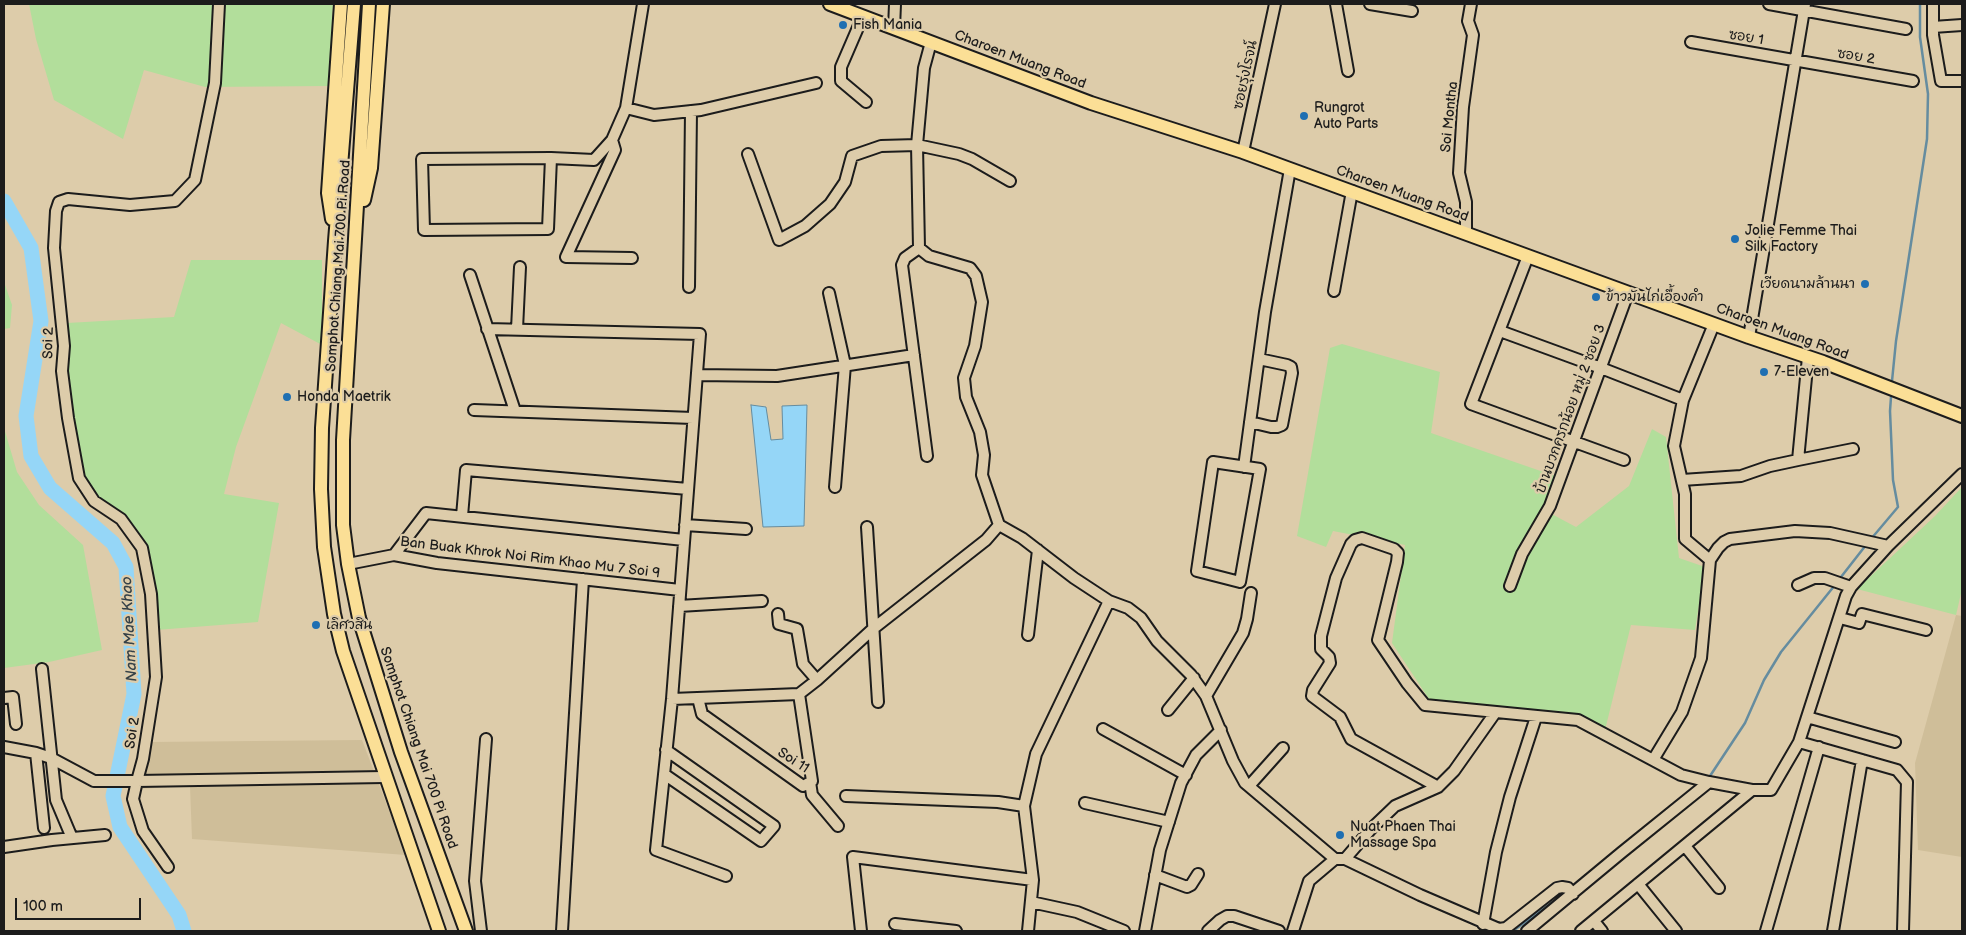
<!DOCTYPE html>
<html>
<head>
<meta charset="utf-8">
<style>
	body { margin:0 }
	#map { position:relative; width:1966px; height:935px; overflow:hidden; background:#dca; font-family:"Balsamiq Sans",sans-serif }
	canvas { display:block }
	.frame { position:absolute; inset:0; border:5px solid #1c1c1c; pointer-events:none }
	.scale { position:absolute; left:15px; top:898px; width:126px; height:22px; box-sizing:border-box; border:2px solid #1c1c1c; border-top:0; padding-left:6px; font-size:15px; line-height:18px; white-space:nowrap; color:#1c1c1c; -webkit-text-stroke:4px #dca; paint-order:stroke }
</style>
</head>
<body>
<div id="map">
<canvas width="1966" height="935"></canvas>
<div class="frame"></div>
<div class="scale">100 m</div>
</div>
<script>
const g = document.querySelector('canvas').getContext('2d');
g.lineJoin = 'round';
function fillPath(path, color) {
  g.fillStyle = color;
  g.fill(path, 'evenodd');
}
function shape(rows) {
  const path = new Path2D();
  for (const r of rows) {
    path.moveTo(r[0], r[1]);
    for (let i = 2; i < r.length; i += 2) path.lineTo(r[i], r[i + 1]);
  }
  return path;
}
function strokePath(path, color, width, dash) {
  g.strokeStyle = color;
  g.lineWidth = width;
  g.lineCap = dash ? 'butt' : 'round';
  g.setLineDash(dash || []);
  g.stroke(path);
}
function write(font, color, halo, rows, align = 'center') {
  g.font = font + ' "Balsamiq Sans","Playpen Sans Thai",sans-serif';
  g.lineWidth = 4.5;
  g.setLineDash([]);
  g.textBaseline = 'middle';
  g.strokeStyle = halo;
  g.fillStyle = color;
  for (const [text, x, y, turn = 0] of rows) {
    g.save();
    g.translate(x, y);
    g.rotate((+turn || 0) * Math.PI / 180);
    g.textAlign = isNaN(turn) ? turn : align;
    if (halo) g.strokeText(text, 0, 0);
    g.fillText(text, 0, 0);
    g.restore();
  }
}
fillPath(shape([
	[1956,615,1962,616,1962,857,1918,850,1915,763],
	[362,740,406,855,192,839,190,786,139,789,151,742]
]), '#cfbe99');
fillPath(shape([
	[29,4,333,4,329,86,205,87,144,70,123,139,54,100,36,39],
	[191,260,322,260,322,345,281,323,236,447,224,494,279,503,258,622,156,630,147,551,95,496,83,476,66,372,67,323,174,317],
	[4,282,12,305,10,328,4,329],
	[1342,344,1440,372,1431,433,1555,476,1546,511,1576,527,1629,486,1652,429,1666,437,1679,558,1705,567,1695,630,1631,625,1605,730,1569,714,1429,699,1392,643,1405,545,1333,531,1326,547,1297,536,1330,348],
	[4,428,17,472,39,505,83,545,102,650,49,662,4,668],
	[1962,487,1962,589,1956,615,1857,589,1935,516]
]), '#b2de9b');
const water = shape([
	[751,405,766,407,771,440,783,439,782,406,807,405,804,526,763,527,751,405]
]);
fillPath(water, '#95d6f7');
strokePath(water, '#658c9f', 1);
strokePath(shape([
	[1892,381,1896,341,1927,139,1928,94,1920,37,1920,4],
	[1871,539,1898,507,1893,480,1890,411,1891,397],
	[1841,577,1866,545],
	[1710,776,1745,723,1764,680,1781,652,1835,585],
	[1513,931,1561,896]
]), '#658c9f', 2.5);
strokePath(shape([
	[4,201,31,248,41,321,26,416,31,456,50,488,113,543,126,567,134,694,113,796,120,827,179,915,184,931]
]), '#95d6f7', 15);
const minor = shape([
	[1336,4,1348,71],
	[1370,4,1412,11],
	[1769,4,1906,29],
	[1933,4,1933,35,1941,81,1962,81],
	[863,16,841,67,841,81,866,102],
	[1933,27,1962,25],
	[894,28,895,4],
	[1691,42,1913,81],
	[626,108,654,115,701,110,816,83],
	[612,140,615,150,566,257,632,258],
	[1243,152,1275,4],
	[748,154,779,240,805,226,830,204,845,182,852,156,881,146,917,145,959,154,972,159,1010,181],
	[551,158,548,229,424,230,422,159,551,158,594,160,612,140,626,108,643,4],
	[1466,233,1466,202,1459,173,1463,107,1473,35,1468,21,1471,4],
	[919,248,929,256,970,268,976,276,982,302,975,346,964,378,966,397,980,432,984,455,982,475,999,525,1022,538,1074,578,1109,601,1128,608,1141,618,1157,641,1191,675,1206,696,1233,761,1245,783,1335,859],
	[919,248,905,258,902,265,927,456],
	[919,248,917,145,924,68,931,42],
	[1528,256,1471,404,1624,460],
	[470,275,515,411],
	[689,287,691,111],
	[1334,291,1352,191],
	[829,293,845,365,835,487],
	[487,329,700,334,672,699,656,850,726,876],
	[517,329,520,267],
	[1500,331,1601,368,1683,400],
	[1749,337,1805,4],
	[697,375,777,376,914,355],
	[474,410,693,418],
	[1250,422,1271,427,1277,427,1282,425,1292,373,1291,367,1287,365,1259,359],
	[1798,460,1853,449],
	[1213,462,1260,469,1240,582,1197,571,1213,462],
	[1244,467,1265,312,1290,169],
	[1682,480,1741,476,1770,466,1798,460,1808,357],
	[462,516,466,470,688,489],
	[685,525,746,529],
	[867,527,878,702],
	[394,555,426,513,684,540],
	[1710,560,1718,548,1724,542,1730,539,1795,531,1830,533,1888,546],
	[348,564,394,555,437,563,680,590],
	[1798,585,1814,578,1825,578,1851,587],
	[1510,586,1522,554,1550,506,1628,293],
	[679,606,762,601],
	[778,614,779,624,797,629,803,664,817,680],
	[1840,618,1859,623,1862,614,1926,630],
	[1028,635,1038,550],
	[42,669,56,800,72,838],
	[1206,696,1243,633,1247,619,1251,593],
	[4,698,13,697,16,724],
	[698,698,702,714,803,786,812,781,799,694],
	[672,699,799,694,817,680,874,628,986,540,999,525],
	[1168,710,1194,678],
	[1807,717,1895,742],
	[1103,729,1186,775],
	[1799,742,1897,770,1907,782,1903,931],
	[4,747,36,753,51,758,94,781,137,781,143,759,156,677,151,594,142,548,121,519,94,501,79,478,68,418,62,371,64,346,54,248,56,211,59,202,68,199,130,205,175,201,195,180,215,83,219,4],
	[36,753,44,828],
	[1653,760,1682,712,1701,658,1710,560,1685,539,1685,494,1674,446,1683,400,1714,324],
	[664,774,761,841,774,826,666,750],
	[810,782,812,795,838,826],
	[1249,786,1283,748],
	[1438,787,1351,739,1340,717,1312,696,1313,690,1330,663,1329,657,1321,649,1321,636,1336,578,1351,544,1355,540,1362,538,1394,549,1398,553,1397,562,1378,640,1407,683,1425,705,1578,720,1681,775,1709,782,1752,790,1771,790,1799,742,1846,596,1851,587,1888,546,1962,474],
	[846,796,998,802,1024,806],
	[1085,803,1169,822],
	[1685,846,1719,888],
	[4,847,52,840,105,835],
	[1345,859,1371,829,1395,806,1438,787,1454,771,1495,713],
	[168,867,143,831,133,799,137,781,384,777],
	[1155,875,1187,887,1191,885,1198,874],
	[1638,884,1676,931],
	[1031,902,1077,912,1124,931],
	[1594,921,1602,931],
	[895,924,956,931],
	[1483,924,1496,852,1510,797,1536,717],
	[481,931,475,881,486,739],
	[562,931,583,579],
	[861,931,853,857,1033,880],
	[1028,931,1033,880,1024,806,1036,754,1109,601],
	[1145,931,1160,850,1181,783,1196,755,1221,730],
	[1208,931,1220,920,1227,916,1234,916,1279,931],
	[1293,931,1309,881,1335,859,1345,859,1420,895,1499,929,1506,928,1557,888,1562,887,1568,888,1573,894],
	[1527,931,1621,853,1709,782],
	[1581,931,1752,790],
	[1766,931,1819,747],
	[1833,931,1862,760]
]);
const major = shape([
	[354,4,335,241,322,428,321,489,324,547,334,614,343,651,439,931],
	[369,4,343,440,343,525,348,564,359,618,401,752,466,931],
	[830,4,1091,103,1243,152,1749,337,1823,362,1962,416],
	[364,200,371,168,383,4],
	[332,219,328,193,341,4]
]);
strokePath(minor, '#1c1c1c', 14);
strokePath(major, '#1c1c1c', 16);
strokePath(minor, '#dca', 10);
strokePath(major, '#fbdf96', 12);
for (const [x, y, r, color] of [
	[843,25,5,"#1f6fb2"],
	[1304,116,5,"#1f6fb2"],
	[1735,239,5,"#1f6fb2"],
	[1865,284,5,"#1f6fb2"],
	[1596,297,5,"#1f6fb2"],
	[1764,372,5,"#1f6fb2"],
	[287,397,5,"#1f6fb2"],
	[316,625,5,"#1f6fb2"],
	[1340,835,5,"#1f6fb2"]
]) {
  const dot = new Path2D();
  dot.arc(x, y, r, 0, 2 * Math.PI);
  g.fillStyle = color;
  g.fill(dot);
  strokePath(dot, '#dca', 2);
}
write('14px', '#1c1c1c', '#dca', [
	["Fish Mania",853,25],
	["Rungrot",1314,108],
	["Auto Parts",1314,124],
	["Jolie Femme Thai",1745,231],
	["Silk Factory",1745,247],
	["เวียดนามล้านนา",1855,284,"right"],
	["ข้าวมันไก่เอื้องคํา",1606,297],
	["7-Eleven",1774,372],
	["Honda Maetrik",297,397],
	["เลิศวสิน",326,625],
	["Nuat Phaen Thai",1350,827],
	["Massage Spa",1350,843]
], 'left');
write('14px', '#1c1c1c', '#dca', [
	["ซอย 1",1746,38,10],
	["ซอย 2",1856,57,10],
	["Charoen Muang Road",1020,60,21],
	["ซอยรุ่งโรจน์",1246,75,-78],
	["Soi Montha",1450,117,-84],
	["Charoen Muang Road",1402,194,20],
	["Somphot Chiang Mai 700 Pi Road",339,266,-86],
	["Charoen Muang Road",1782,332,20],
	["Soi 2",49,343,-89],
	["บ้านบวกครกน้อย หมู่ 2 ซอย 3",1571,409,-70],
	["Ban Buak Khrok Noi Rim Khao Mu 7 Soi 9",530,558,7],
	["Soi 2",133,733,-81],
	["Somphot Chiang Mai 700 Pi Road",418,748,71],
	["Soi 11",793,761,33]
]);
write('italic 15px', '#344148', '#dca', [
	["Nam Mae Khao",130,629,-93]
]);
</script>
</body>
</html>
